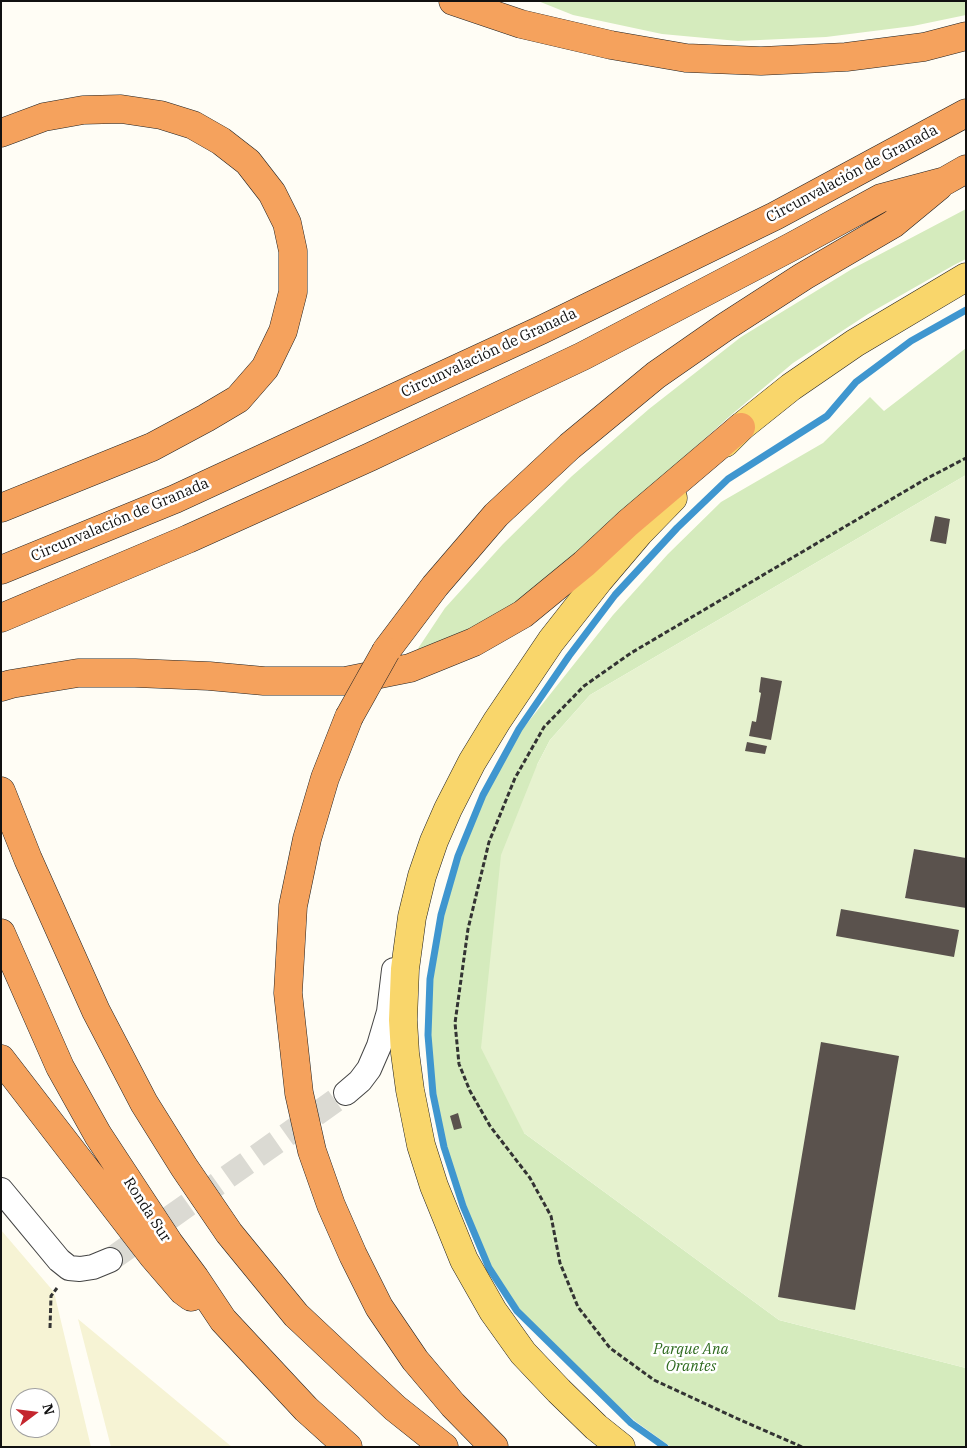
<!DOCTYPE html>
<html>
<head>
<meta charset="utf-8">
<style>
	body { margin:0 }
	#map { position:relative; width:967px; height:1448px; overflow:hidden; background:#fffdf5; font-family:"IBM Plex Serif",serif }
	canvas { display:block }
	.frame { position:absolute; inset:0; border:2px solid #111; pointer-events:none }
	.north { position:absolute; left:10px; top:1388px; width:50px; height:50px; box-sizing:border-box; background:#fff; border:1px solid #a0a0a0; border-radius:50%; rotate:75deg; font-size:14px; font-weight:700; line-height:20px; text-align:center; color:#111 }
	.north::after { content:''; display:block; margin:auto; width:18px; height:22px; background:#c4262e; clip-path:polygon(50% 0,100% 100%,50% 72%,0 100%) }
</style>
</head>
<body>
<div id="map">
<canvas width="967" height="1448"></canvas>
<div class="frame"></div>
<div class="north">N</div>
</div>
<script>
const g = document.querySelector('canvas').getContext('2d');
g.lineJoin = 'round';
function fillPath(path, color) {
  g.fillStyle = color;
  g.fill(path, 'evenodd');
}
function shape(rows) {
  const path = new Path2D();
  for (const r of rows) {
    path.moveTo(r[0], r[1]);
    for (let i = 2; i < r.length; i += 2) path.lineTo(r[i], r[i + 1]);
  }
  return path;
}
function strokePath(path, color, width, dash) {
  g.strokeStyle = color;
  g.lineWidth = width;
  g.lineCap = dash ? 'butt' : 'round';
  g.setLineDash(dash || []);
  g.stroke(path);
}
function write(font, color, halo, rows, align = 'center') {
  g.font = font + ' "IBM Plex Serif",serif';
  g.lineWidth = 5;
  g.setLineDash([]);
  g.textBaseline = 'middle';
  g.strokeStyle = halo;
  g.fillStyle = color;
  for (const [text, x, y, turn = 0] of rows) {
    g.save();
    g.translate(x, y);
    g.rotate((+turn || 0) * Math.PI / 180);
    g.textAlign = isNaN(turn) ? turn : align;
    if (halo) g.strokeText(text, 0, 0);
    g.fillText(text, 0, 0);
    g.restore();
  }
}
fillPath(shape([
	[1,1230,54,1292,91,1447,1,1447],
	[20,1398,50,1398,50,1428,20,1428],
	[78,1319,232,1447,111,1447]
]), '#f6f3d4');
fillPath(shape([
	[538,1,966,1,966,15,913,26,826,37,738,41,662,34,573,15],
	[966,209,966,259,954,265,868,314,793,363,730,416,636,500,552,581,501,616,411,659,445,608,503,544,572,476,649,409,741,337,852,269],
	[966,348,966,475,590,695,550,740,537,765,524,1133,779,1320,966,1368,966,1447,671,1447,635,1421,593,1383,524,1315,498,1279,479,1243,447,1149,436,1093,429,1035,432,978,442,916,460,856,484,799,521,731,613,615,668,554,721,502,823,443,870,397,884,411]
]), '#d5ebbd');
fillPath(shape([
	[966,475,966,858,914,849,905,898,966,908,966,1368,779,1320,524,1133,481,1048,501,855,537,765,550,740,590,695]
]), '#e6f2cf');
strokePath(shape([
	[665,1447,631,1423,517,1311,489,1268,463,1206,444,1147,433,1094,428,1035,430,979,441,915,458,856,483,795,519,729,569,656,615,595,677,528,728,479,827,416,856,382,911,341,966,310]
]), '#3f96cf', 7);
fillPath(shape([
	[935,516,950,519,946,544,930,541],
	[761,677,782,681,771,740,749,736,752,721,756,722,761,693,759,692],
	[747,742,767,746,765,754,745,751],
	[914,849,966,858,966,908,905,898],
	[841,909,959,930,954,957,836,936],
	[821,1042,899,1056,855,1310,778,1297],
	[458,1113,462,1128,454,1130,450,1116]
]), '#5a524d');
strokePath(shape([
	[110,1260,346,1093]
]), '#dbdad3', 24, [24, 12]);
const street = shape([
	[346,1093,360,1081,369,1069,379,1046,389,1012,394,970],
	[1,1190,59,1260,69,1268,80,1269,93,1267,110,1260]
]);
const primary = shape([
	[725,443,741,427,791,387,855,343,966,277],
	[621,1447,596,1427,559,1391,523,1353,493,1311,464,1260,434,1186,421,1145,410,1090,405,1053,403,1020,405,969,412,917,422,876,434,841,448,809,472,762,497,721,551,641,599,580,639,533,673,498]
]);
const highway = shape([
	[453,1,521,24,611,45,686,58,761,61,846,57,924,47,966,36],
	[1,133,44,117,83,110,121,109,161,115,193,125,221,141,248,162,272,193,287,223,293,251,293,292,283,331,265,368,238,399,206,418,152,447,1,508],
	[1,570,175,499,541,330,775,216,966,113],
	[1,618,188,539,370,457,583,356,793,246,881,198,945,181,966,169],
	[386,651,435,586,496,515,570,446,656,375,725,327,804,276,893,224,939,186],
	[1,687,11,684,78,673,135,673,209,676,264,681,345,681,410,668,474,642,523,614,584,564,628,523,741,427],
	[349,717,325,778,307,839,293,906,288,993,299,1093,312,1151,331,1205,353,1255,379,1307,415,1360,453,1405,494,1447],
	[1,791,28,859,96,1011,144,1103,184,1167,229,1233,296,1315,395,1408,444,1447],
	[1,933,60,1067,98,1135,169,1243,195,1278,223,1320,306,1409,348,1447],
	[1,1059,152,1255,183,1291,191,1297]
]);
strokePath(street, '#444', 26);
strokePath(primary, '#222', 29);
strokePath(highway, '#222', 29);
strokePath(shape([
	[50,1328,51,1296,57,1288],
	[802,1447,736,1418,654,1380,610,1348,578,1307,560,1263,551,1216,530,1178,490,1126,470,1091,459,1064,455,1023,468,929,489,842,515,778,544,727,584,686,631,653,924,480,966,458]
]), '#333', 3, [5, 2.5]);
strokePath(street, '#fff', 24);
strokePath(primary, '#f9d66b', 28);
strokePath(highway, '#f5a25d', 28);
const highwayBridge = shape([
	[349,717,386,651]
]);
strokePath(highwayBridge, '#222', 29, []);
strokePath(highwayBridge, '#f5a25d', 28);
write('15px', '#111', '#fff', [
	["Circunvalación de Granada",852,174,-28],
	["Circunvalación de Granada",489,353,-25],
	["Circunvalación de Granada",120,520,-23],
	["Ronda Sur",147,1210,57]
]);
write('italic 15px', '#2f6b1f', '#fff', [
	["Parque Ana",691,1350],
	["Orantes",691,1367]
]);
</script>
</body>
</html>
